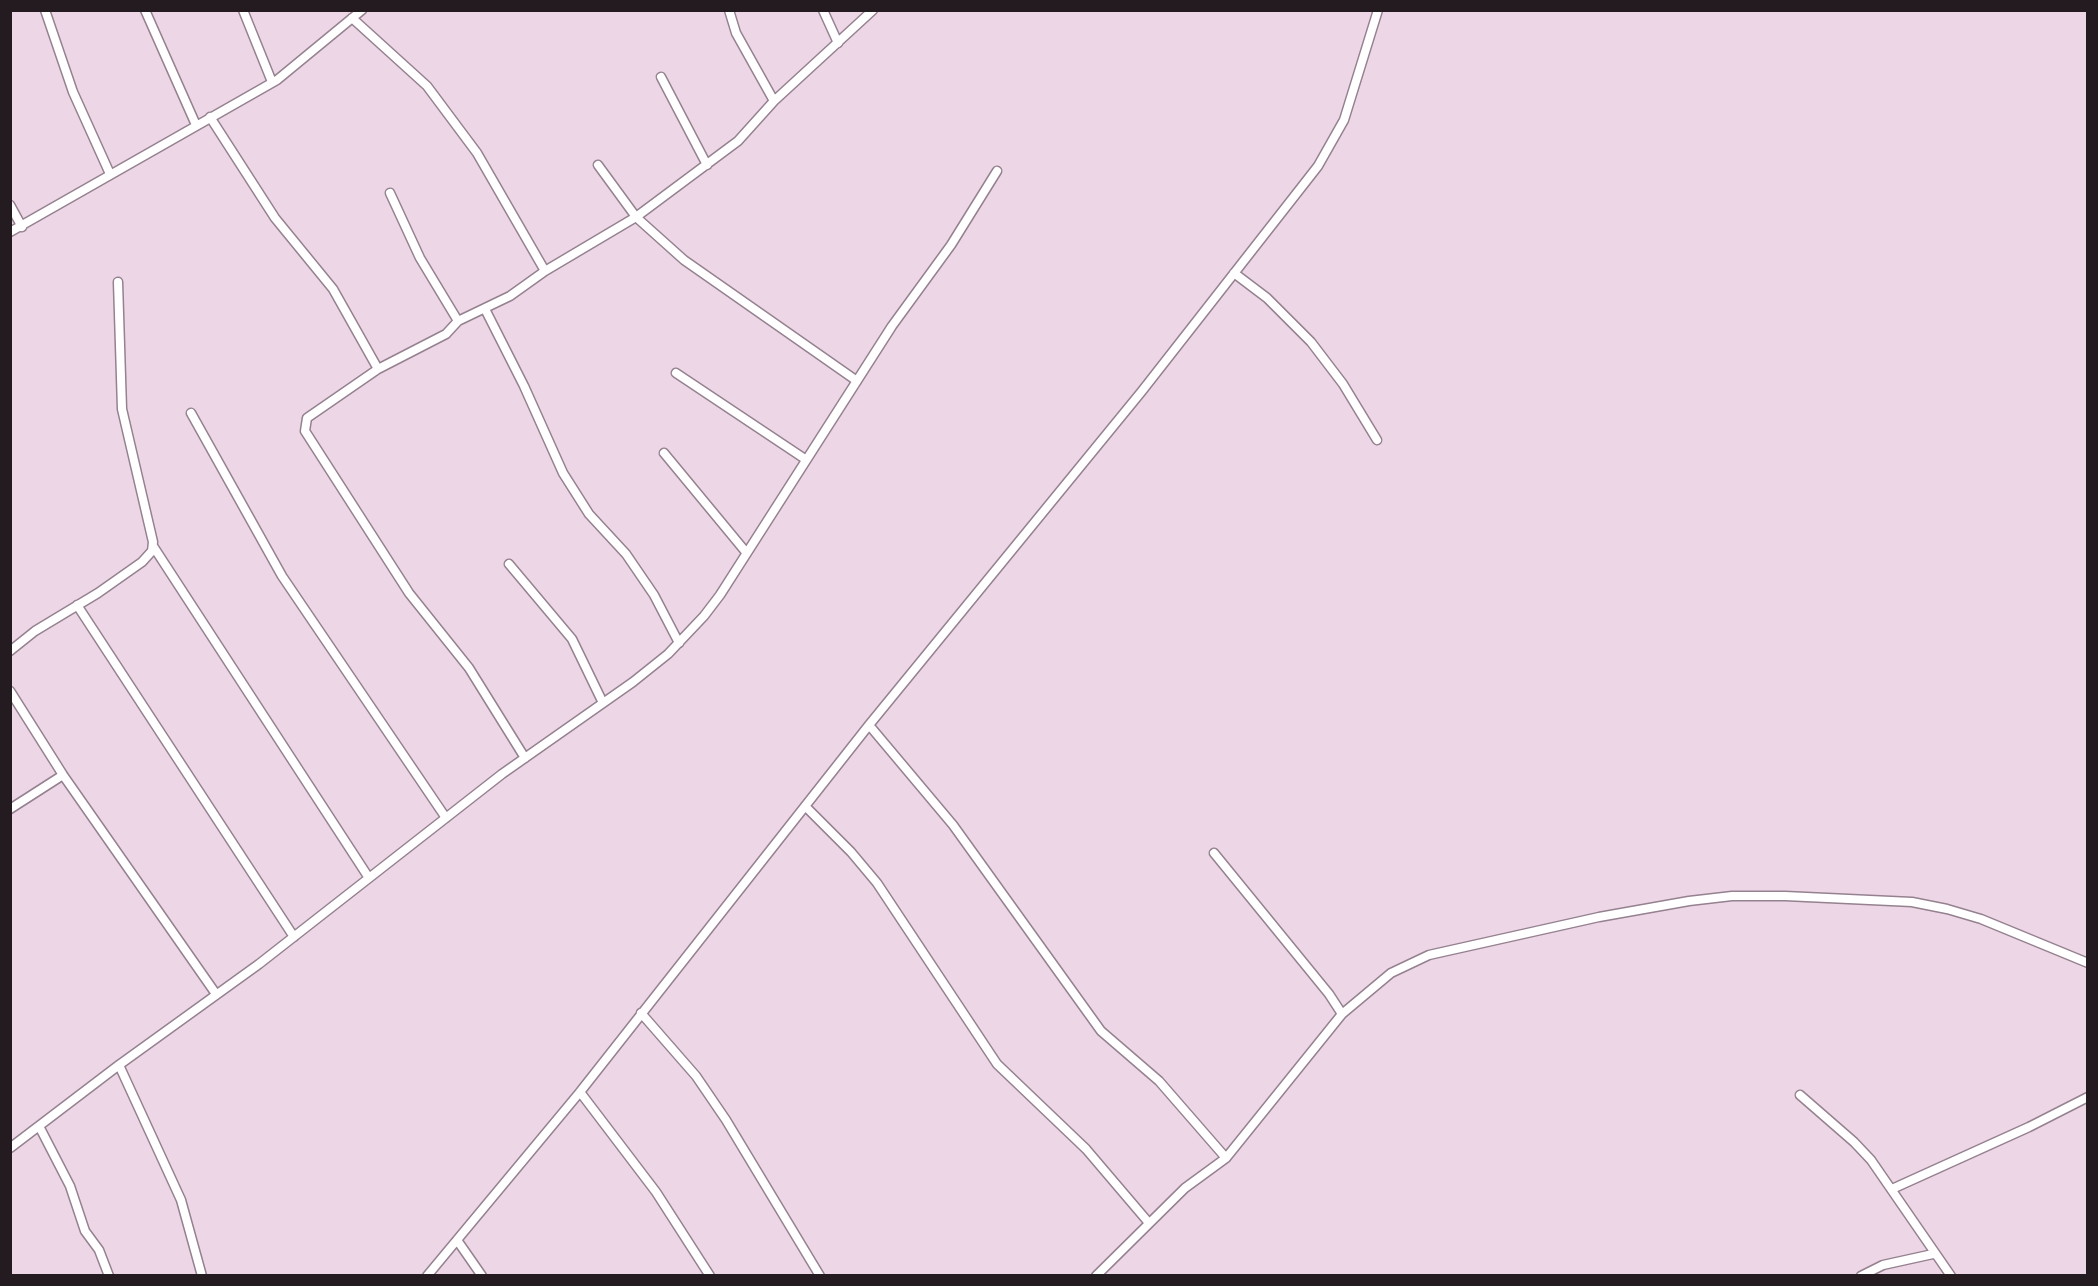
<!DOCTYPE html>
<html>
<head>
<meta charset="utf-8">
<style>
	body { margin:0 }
	#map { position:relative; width:2098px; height:1286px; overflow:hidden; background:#edd7e6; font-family:Lato,sans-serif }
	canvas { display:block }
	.frame { position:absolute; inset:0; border:12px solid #231b20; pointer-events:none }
</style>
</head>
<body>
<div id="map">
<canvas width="2098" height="1286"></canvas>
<div class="frame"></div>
</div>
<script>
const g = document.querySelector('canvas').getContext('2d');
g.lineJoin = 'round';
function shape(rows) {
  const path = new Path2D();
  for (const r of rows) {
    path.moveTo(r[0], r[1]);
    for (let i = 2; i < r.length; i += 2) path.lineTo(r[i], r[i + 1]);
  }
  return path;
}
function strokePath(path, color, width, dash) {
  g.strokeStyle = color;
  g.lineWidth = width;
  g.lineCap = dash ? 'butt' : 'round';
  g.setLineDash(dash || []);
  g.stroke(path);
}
const minor = shape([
	[45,10,73,92,110,174],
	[145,10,196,125],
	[243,10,272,82],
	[729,10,736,33,774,101],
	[823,10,838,43],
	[352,18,427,86,477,153,545,271],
	[661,77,707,165],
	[210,117,275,218,333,289,378,369],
	[598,165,636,217,684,260,857,381],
	[390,193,420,258,458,321],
	[10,205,22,227],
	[10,232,277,80,362,10],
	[1234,273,1267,298,1311,342,1343,384,1377,440],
	[485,309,524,386,563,473,589,514,626,554,654,595,679,643],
	[676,373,805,459],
	[191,413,282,576,446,818],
	[664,453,745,551],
	[153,546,369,878],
	[509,564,572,639,603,703],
	[77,605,294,937],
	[10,651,35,631,98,593,142,562,152,551,153,542,122,409,118,282],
	[10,691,63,775,216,994],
	[869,725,953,825,1101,1031,1159,1081,1226,1158],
	[525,758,469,668,409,593,305,431,307,418,378,369,446,334,458,321,510,296,545,271,636,217,738,141,774,101,873,10],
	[805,806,851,852,877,883,997,1064,1086,1149,1149,1223],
	[10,809,63,775],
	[1214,853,1329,994,1342,1014],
	[641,1013,696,1076,726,1120,820,1276],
	[119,1065,181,1200,202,1276],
	[580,1092,656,1192,710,1276],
	[1800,1095,1854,1142,1871,1160,1951,1276],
	[39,1126,70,1186,85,1231,99,1250,109,1276],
	[10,1148,119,1065,259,964,502,774,633,682,668,654,704,616,720,595,892,326,951,245,997,171],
	[1892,1189,2029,1127,2088,1097],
	[457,1240,482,1276],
	[427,1276,580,1092,869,725,1142,391,1318,166,1344,120,1378,10],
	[1096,1276,1185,1188,1226,1158,1342,1014,1391,973,1429,955,1599,917,1689,901,1732,896,1785,896,1912,902,1947,909,1981,919,2088,963],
	[1861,1276,1883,1265,1933,1254]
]);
strokePath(minor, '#95818f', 11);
strokePath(minor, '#fff', 8);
</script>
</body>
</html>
